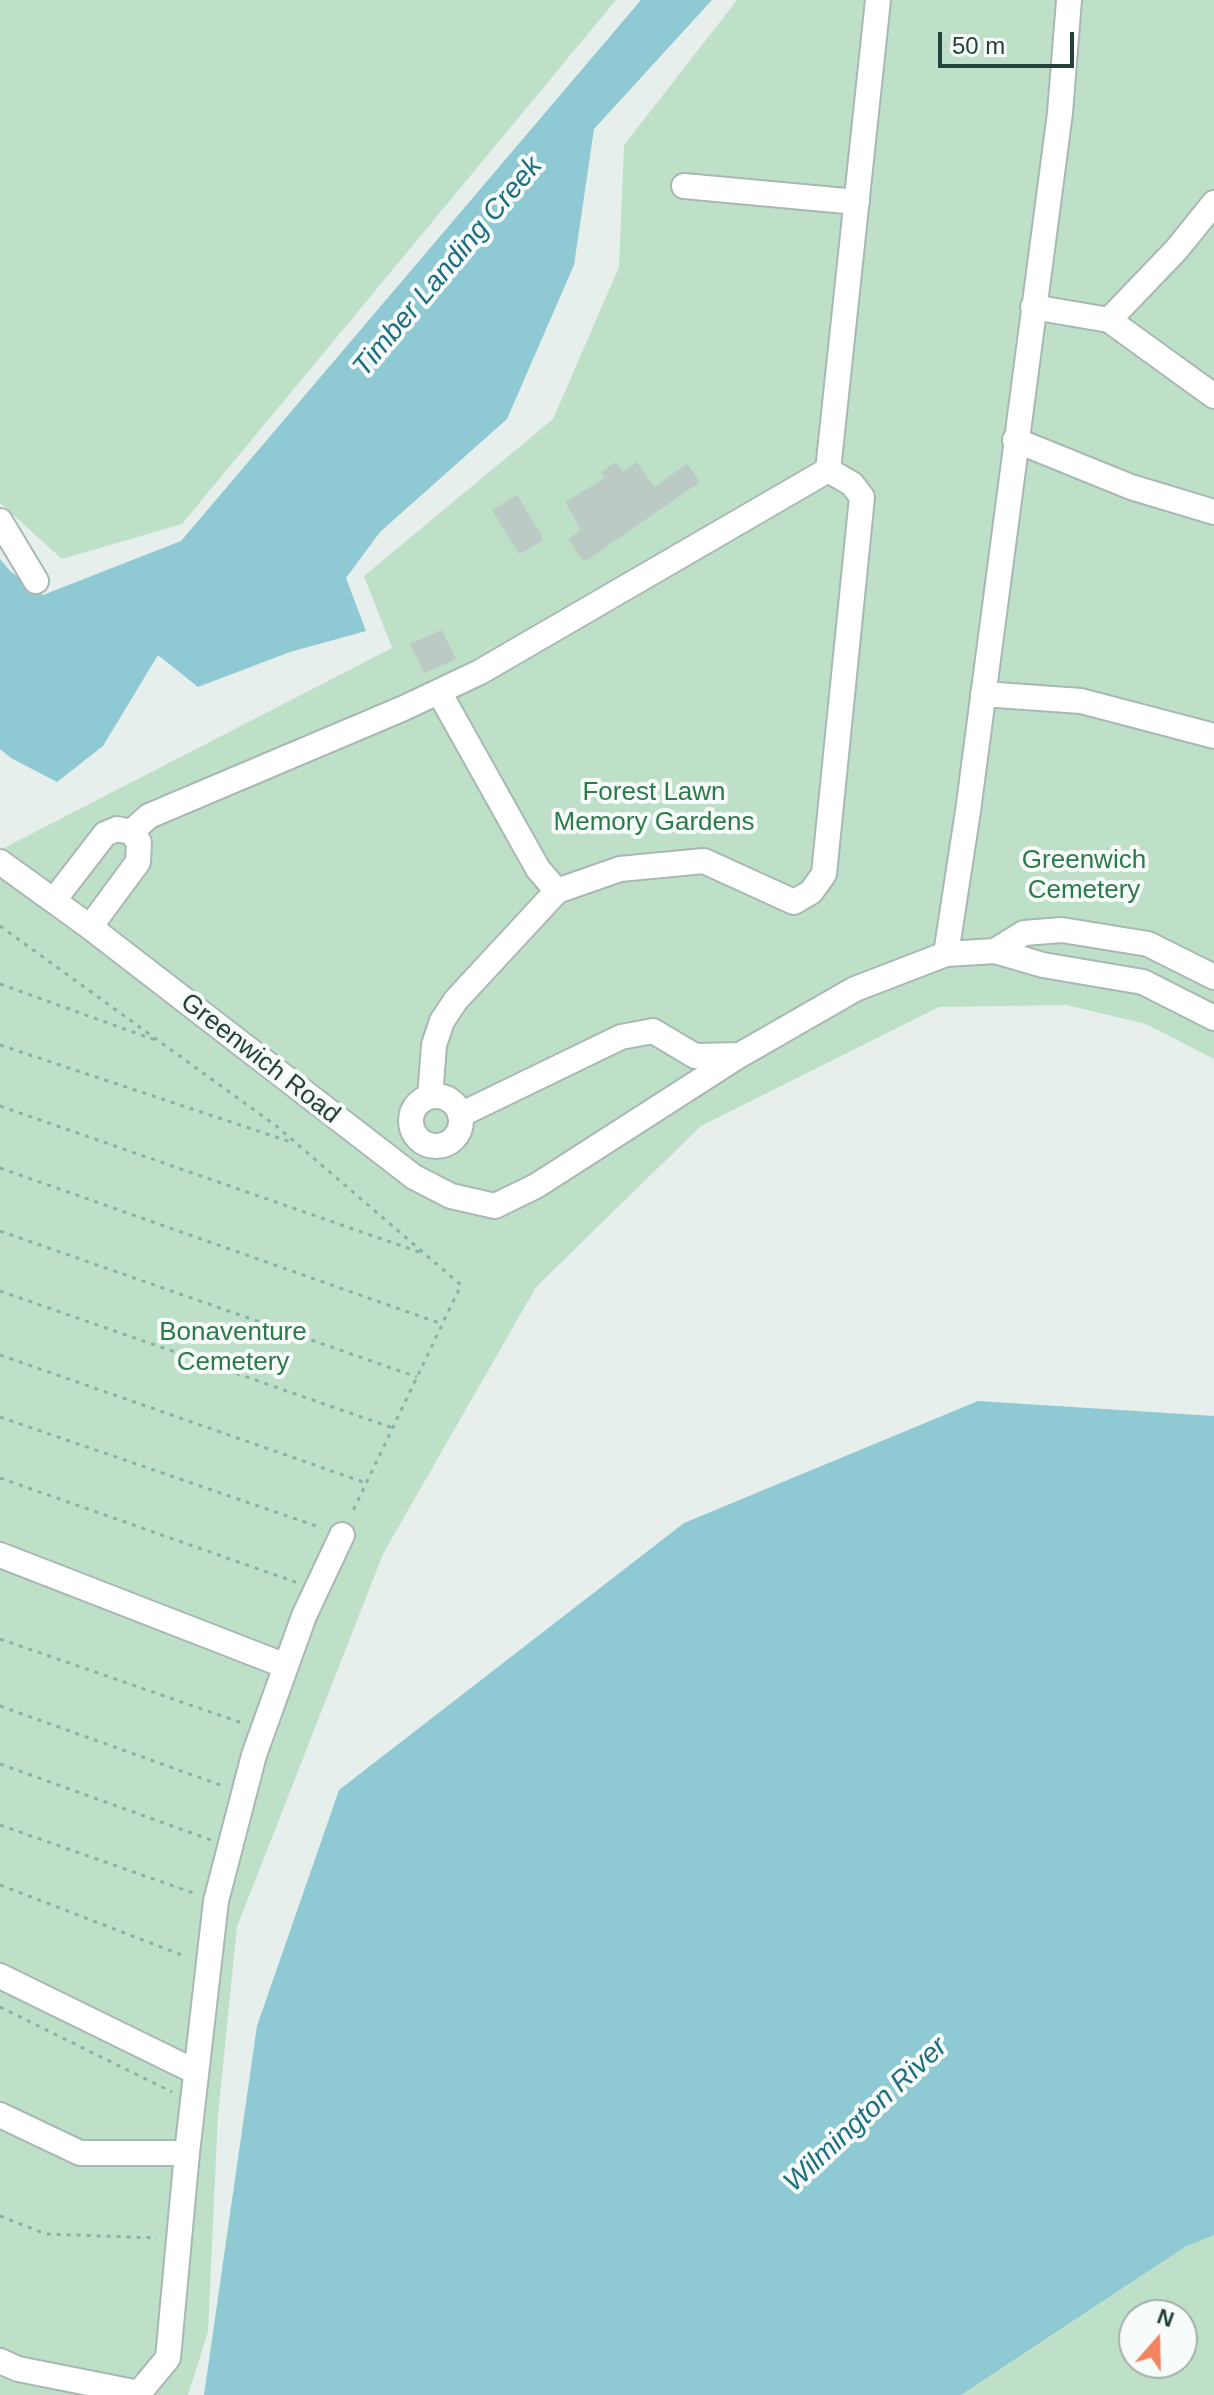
<!DOCTYPE html>
<html>
<head>
<meta charset="utf-8">
<style>
	body { margin:0 }
	#map { position:relative; width:1214px; height:2395px; overflow:hidden; background:#e6efeb; font-family:Arial,sans-serif }
	canvas { display:block }
	.north { position:absolute; left:1118px; top:2299px; width:80px; height:80px; box-sizing:border-box; background:#f7fbf9; border:2px solid #a3b1ad; border-radius:50%; rotate:20deg; font-size:22px; font-weight:700; line-height:32px; text-align:center; color:#24423a }
	.north::after { content:''; display:block; margin:auto; width:28px; height:36px; background:#f4845f; clip-path:polygon(50% 0,100% 100%,50% 72%,0 100%) }
	.scale { position:absolute; left:938px; top:32px; width:136px; height:36px; box-sizing:border-box; border:4px solid #24423a; border-top:0; padding-left:10px; font-size:24px; line-height:28px; white-space:nowrap; color:#24423a; -webkit-text-stroke:6px #f7fbf9; paint-order:stroke }
</style>
</head>
<body>
<div id="map">
<canvas width="1214" height="2395"></canvas>
<div class="north">N</div>
<div class="scale">50 m</div>
</div>
<script>
const g = document.querySelector('canvas').getContext('2d');
g.lineJoin = 'round';
function fillPath(path, color) {
  g.fillStyle = color;
  g.fill(path, 'evenodd');
}
function shape(rows) {
  const path = new Path2D();
  for (const r of rows) {
    if (r.length === 3) {
      path.moveTo(r[0] + r[2], r[1]);
      path.arc(r[0], r[1], r[2], 0, 2 * Math.PI);
      continue;
    }
    path.moveTo(r[0], r[1]);
    for (let i = 2; i < r.length; i += 2) path.lineTo(r[i], r[i + 1]);
  }
  return path;
}
function strokePath(path, color, width, dash) {
  g.strokeStyle = color;
  g.lineWidth = width;
  g.lineCap = dash ? 'butt' : 'round';
  g.setLineDash(dash || []);
  g.stroke(path);
}
function write(font, color, halo, rows, align = 'center') {
  g.font = font + ' Arial,sans-serif';
  g.lineWidth = 8;
  g.setLineDash([]);
  g.textBaseline = 'middle';
  g.strokeStyle = halo;
  g.fillStyle = color;
  for (const [text, x, y, turn = 0] of rows) {
    g.save();
    g.translate(x, y);
    g.rotate((+turn || 0) * Math.PI / 180);
    g.textAlign = isNaN(turn) ? turn : align;
    if (halo) g.strokeText(text, 0, 0);
    g.fillText(text, 0, 0);
    g.restore();
  }
}
fillPath(shape([
	[0,0,616,0,182,524,62,559,0,503],
	[737,0,1214,0,1214,1059,1146,1024,1066,1005,939,1007,701,1126,536,1287,383,1554,237,1927,218,2115,208,2332,188,2395,0,2395,0,850,392,648,364,576,553,419,619,267,624,145],
	[1214,2235,1214,2395,961,2395,1185,2247],
	[1134,2315,1182,2315,1182,2363,1134,2363]
]), '#bfe0c8');
fillPath(shape([
	[641,0,712,0,594,129,574,265,507,419,380,532,346,578,366,631,290,652,198,687,158,655,103,746,57,782,11,758,0,749,0,559,10,571,43,595,181,541],
	[978,1401,1214,1416,1214,2235,1185,2247,961,2395,204,2395,257,2026,339,1790,684,1523]
]), '#8ec9d4');
fillPath(shape([
	[616,462,623,472,637,462,654,487,687,464,700,482,584,562,568,539,581,530,565,502,605,478,601,472],
	[517,495,544,540,519,554,492,510],
	[442,630,456,659,424,673,410,644]
]), '#bbcac4');
const minor = shape([
	[684,186,857,202],
	[1033,307,1109,320,1177,249,1214,203],
	[1109,320,1214,396],
	[1015,440,1131,487,1214,512],
	[0,521,36,581],
	[439,692,538,869,557,891],
	[983,694,1081,701,1214,736],
	[131,832,149,816,404,708,480,672,828,470,878,0],
	[0,862,90,927,414,1177,451,1196,495,1206,536,1186,740,1055],
	[54,900,105,834,117,829,131,832,139,842,138,862,90,927],
	[995,951,1024,933,1062,930,1148,944,1214,977],
	[946,954,968,811,1060,113,1069,0],
	[436,1121,25],
	[430,1097,434,1045,442,1021,456,1000,557,891,620,869,704,861,794,902,811,892,824,874,862,497,852,484,828,470],
	[460,1115,621,1037,653,1031,695,1056,740,1055,855,989,946,954,995,951,1043,965,1143,982,1214,1018],
	[0,1555,286,1666],
	[0,1976,196,2072],
	[0,2115,80,2153,187,2153,168,2358,139,2393,18,2369,0,2361],
	[187,2153,216,1901,254,1755,304,1616,342,1535]
]);
strokePath(minor, '#a8b8b2', 28);
strokePath(shape([
	[0,926,275,1125,461,1285,351,1515],
	[0,984,158,1041],
	[0,1045,294,1143],
	[0,1106,422,1253],
	[0,1168,442,1324],
	[0,1231,417,1377],
	[0,1291,393,1428],
	[0,1355,366,1483],
	[0,1417,322,1528],
	[0,1478,298,1583],
	[0,1639,242,1723],
	[0,1706,226,1787],
	[0,1764,211,1840],
	[0,1825,196,1894],
	[0,1885,187,1957],
	[0,2007,172,2092],
	[0,2216,46,2234,157,2238]
]), '#86b3a5', 3, [4, 6]);
strokePath(minor, '#fff', 24);
write('26px', '#2d7a4b', '#f7fbf9', [
	["Forest Lawn",654,793],
	["Memory Gardens",654,823],
	["Greenwich",1084,861],
	["Cemetery",1084,891],
	["Bonaventure",233,1333],
	["Cemetery",233,1363]
]);
write('26px', '#24423a', '#f7fbf9', [
	["Greenwich Road",260,1059,38]
]);
write('italic 28px', '#1c6f80', '#f7fbf9', [
	["Timber Landing Creek",448,267,-50],
	["Wilmington River",866,2115,-43]
]);
</script>
</body>
</html>
